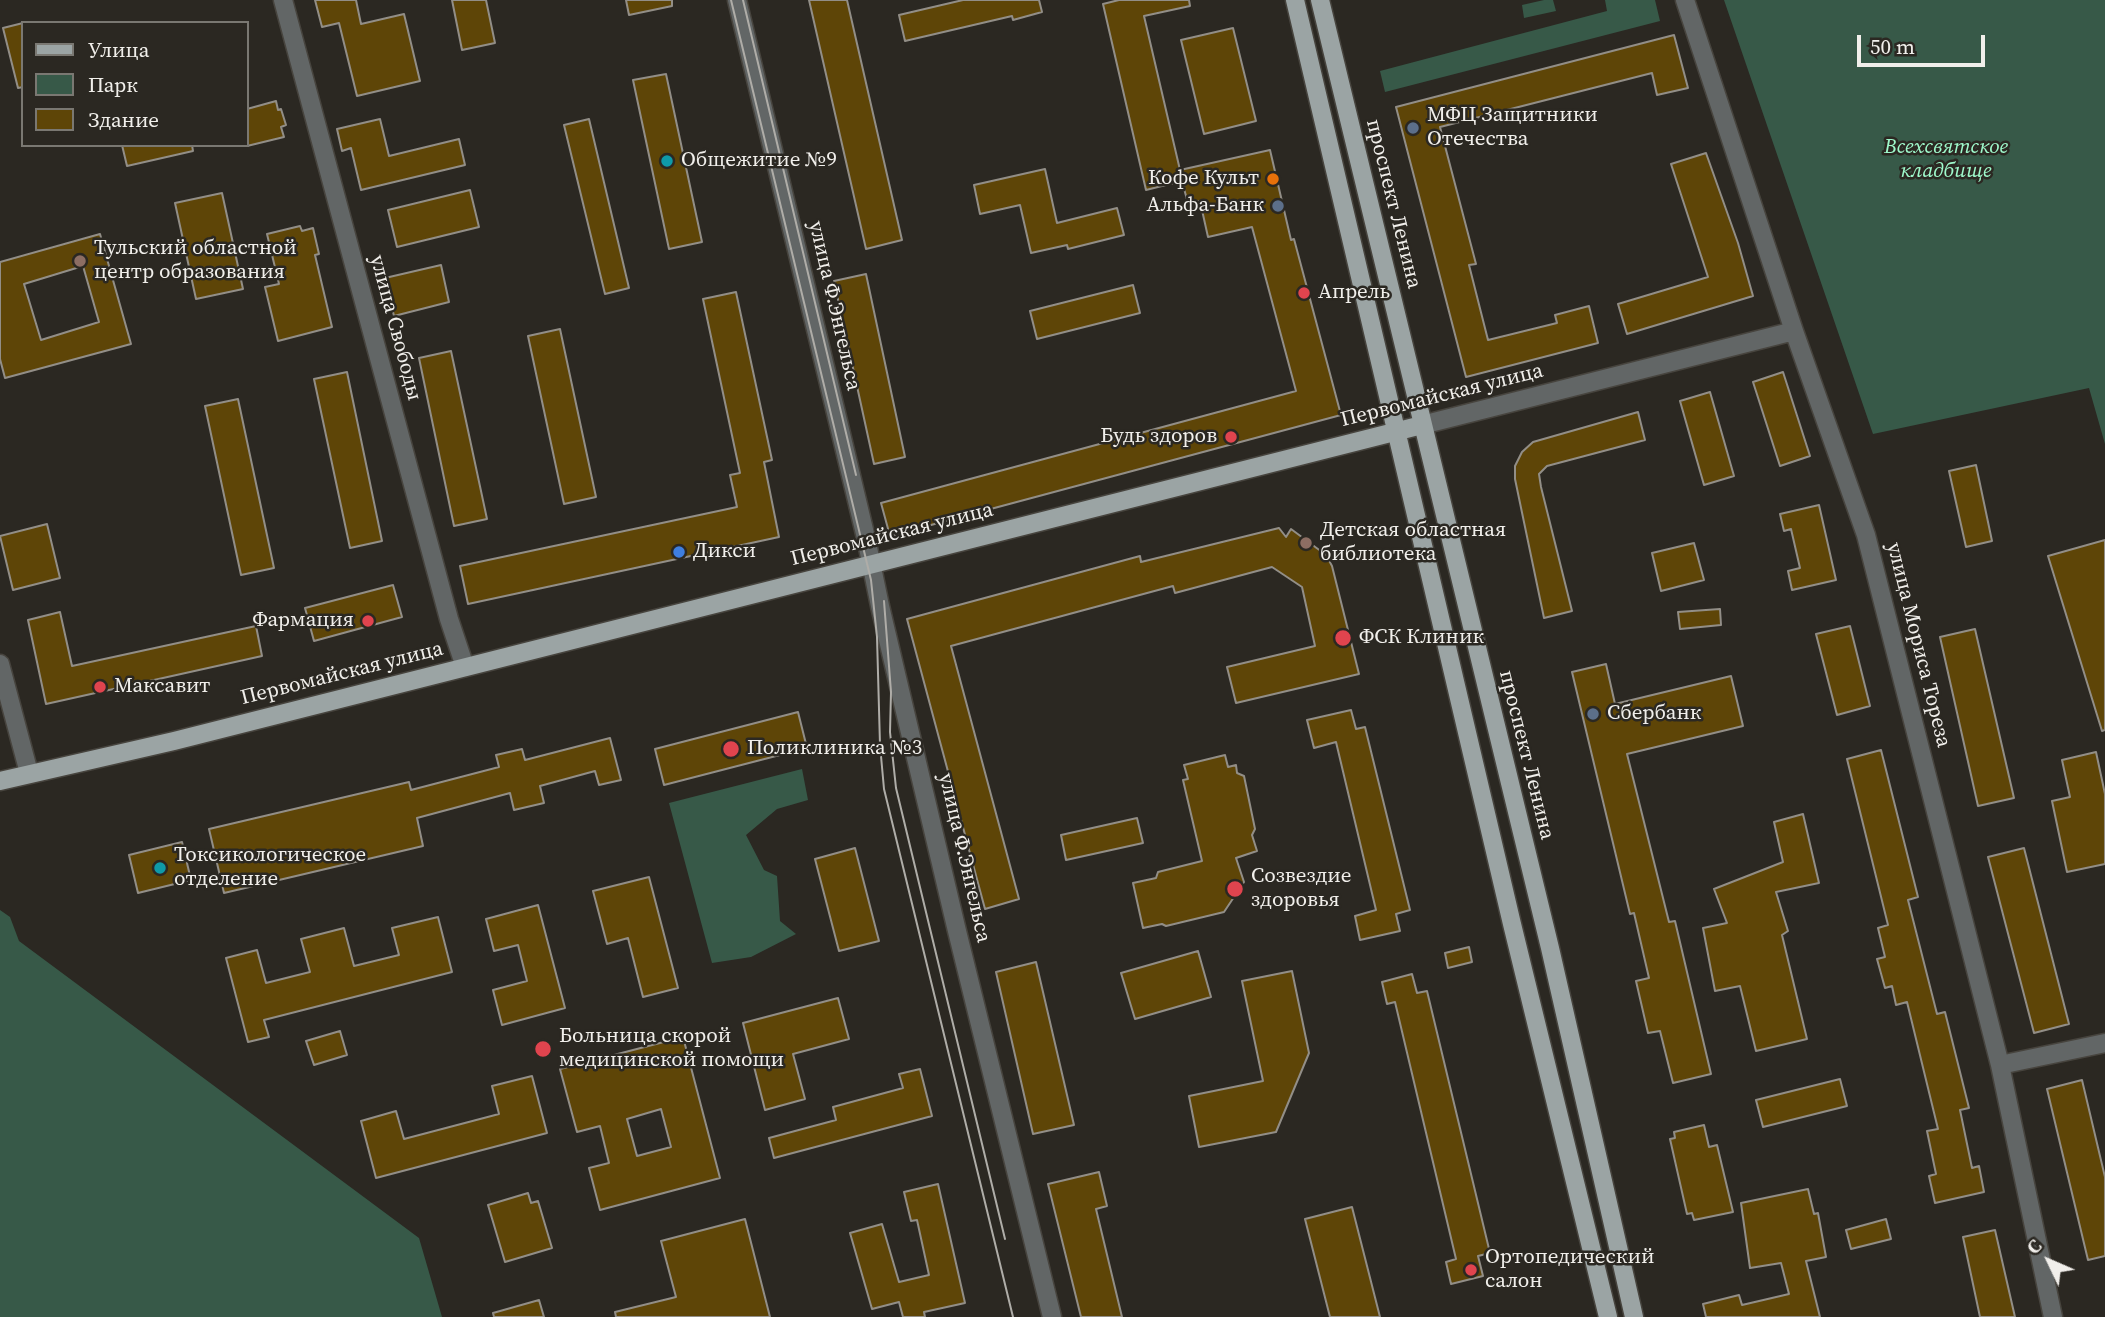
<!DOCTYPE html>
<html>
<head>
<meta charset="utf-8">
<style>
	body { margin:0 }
	#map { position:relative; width:2105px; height:1317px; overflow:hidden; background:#2b2822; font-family:"Source Serif 4",serif }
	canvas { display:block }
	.legend { position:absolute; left:21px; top:21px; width:228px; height:126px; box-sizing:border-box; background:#2b2822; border:2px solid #7a7872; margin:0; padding:9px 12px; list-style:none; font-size:21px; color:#f1efeb }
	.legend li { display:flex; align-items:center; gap:14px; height:35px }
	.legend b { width:35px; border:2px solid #7a7872 }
	.north { position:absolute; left:2014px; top:1226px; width:70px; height:70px; -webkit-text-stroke:5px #2b2822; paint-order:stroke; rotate:314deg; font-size:19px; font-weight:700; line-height:28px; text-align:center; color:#f1efeb }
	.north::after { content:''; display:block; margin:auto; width:24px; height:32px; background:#f1efeb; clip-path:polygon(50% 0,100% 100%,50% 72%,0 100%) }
	.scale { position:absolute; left:1857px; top:35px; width:128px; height:32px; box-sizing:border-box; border:4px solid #f1efeb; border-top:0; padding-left:9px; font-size:21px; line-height:24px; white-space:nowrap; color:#f1efeb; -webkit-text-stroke:5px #2b2822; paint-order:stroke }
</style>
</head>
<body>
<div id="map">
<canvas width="2105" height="1317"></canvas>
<ul class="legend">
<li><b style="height:9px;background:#9ba4a4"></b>Улица</li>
<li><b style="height:19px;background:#375948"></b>Парк</li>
<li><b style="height:19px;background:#5e4507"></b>Здание</li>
</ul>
<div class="north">С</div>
<div class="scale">50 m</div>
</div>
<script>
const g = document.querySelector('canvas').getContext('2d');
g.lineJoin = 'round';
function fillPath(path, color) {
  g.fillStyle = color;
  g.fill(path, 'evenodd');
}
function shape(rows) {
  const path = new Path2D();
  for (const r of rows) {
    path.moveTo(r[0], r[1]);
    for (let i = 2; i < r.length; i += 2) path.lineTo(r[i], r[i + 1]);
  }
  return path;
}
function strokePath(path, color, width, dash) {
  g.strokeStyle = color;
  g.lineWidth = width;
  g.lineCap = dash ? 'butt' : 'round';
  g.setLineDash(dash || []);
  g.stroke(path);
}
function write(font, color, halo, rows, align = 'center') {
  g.font = font + ' "Source Serif 4",serif';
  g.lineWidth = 5;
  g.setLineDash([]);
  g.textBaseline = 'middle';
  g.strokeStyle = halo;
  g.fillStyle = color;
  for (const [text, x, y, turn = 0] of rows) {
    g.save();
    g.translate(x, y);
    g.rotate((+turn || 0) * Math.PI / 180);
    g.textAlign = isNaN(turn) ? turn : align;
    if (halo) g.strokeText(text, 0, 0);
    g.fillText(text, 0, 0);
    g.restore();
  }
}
fillPath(shape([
	[1544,0,1553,0,1556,11,1524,18,1522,5],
	[1605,0,1655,0,1660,21,1385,92,1380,71,1607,11],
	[1724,0,2105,0,2105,444,2089,388,1873,434],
	[802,769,808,800,777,809,746,835,764,870,777,876,780,921,796,934,751,957,712,963,669,803],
	[0,910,10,917,19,941,419,1238,442,1317,0,1317]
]), '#375948');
const building = shape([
	[315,0,356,0,361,24,404,14,420,81,357,96,339,23,322,27,315,0],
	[452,0,486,0,495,43,462,50,452,0],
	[626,0,672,0,672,6,629,15,626,0],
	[809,0,847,0,902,240,866,249,809,0],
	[963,0,1039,0,1042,12,1013,20,1012,16,905,41,899,15,963,0],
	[1119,0,1189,0,1190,6,1144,16,1180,170,1270,150,1291,240,1294,239,1341,415,890,536,881,503,1296,391,1252,227,1208,237,1200,201,1188,203,1181,178,1182,181,1146,190,1103,4,1119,0],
	[23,23,23,87,18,88,3,28,23,23],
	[1233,28,1256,121,1204,134,1181,40,1233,28],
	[1674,35,1688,88,1657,95,1652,73,1440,127,1476,264,1469,265,1488,340,1557,323,1555,315,1589,306,1598,343,1466,377,1396,107,1674,35],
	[666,74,702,242,669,249,633,80,666,74],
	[276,101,278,110,281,109,286,125,281,127,284,137,247,146,247,109,276,101],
	[380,119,389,156,459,139,465,165,361,190,351,148,342,151,337,129,380,119],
	[589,119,629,288,605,294,564,125,589,119],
	[122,145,192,145,193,151,127,166,122,145],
	[1706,153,1738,243,1753,296,1627,334,1618,304,1708,277,1671,164,1706,153],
	[1045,169,1057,223,1117,208,1124,235,1068,249,1067,245,1031,253,1020,205,980,214,974,185,1045,169],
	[470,190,479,227,397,247,388,210,470,190],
	[222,193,243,289,196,299,175,203,222,193],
	[300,226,302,231,313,228,319,254,315,255,332,327,278,341,265,287,279,284,267,234,300,226],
	[100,234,131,344,5,378,0,359,0,262,100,234],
	[83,266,99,322,41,340,24,284,83,266],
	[441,265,449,302,394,316,385,278,441,265],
	[866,274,905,457,874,464,834,281,866,274],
	[1133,285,1140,313,1037,339,1030,311,1133,285],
	[736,292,772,460,764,462,779,537,468,604,460,566,737,507,730,475,740,473,703,299,736,292],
	[560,329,596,497,564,504,528,336,560,329],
	[451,351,487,519,454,526,419,358,451,351],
	[347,372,382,541,350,548,314,379,347,372],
	[1783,372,1810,456,1780,466,1753,382,1783,372],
	[1710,392,1734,476,1704,485,1680,401,1710,392],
	[238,399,274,568,241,575,205,406,238,399],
	[1638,412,1645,440,1547,466,1539,474,1541,487,1572,611,1544,618,1515,479,1515,466,1522,452,1533,442,1638,412],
	[1976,465,1992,541,1966,547,1949,471,1976,465],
	[1819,505,1836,580,1792,590,1788,571,1800,568,1791,529,1784,531,1780,514,1819,505],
	[47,524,60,578,13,590,0,536,47,524],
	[1279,528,1286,537,1291,529,1326,555,1332,566,1359,674,1236,703,1227,667,1315,646,1302,587,1272,567,1175,593,1173,586,951,646,1019,899,985,909,907,619,1140,556,1141,562,1279,528],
	[2105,540,2105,730,2102,731,2048,556,2105,540],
	[1694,543,1704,580,1661,591,1652,553,1694,543],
	[393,585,402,617,314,641,305,608,393,585],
	[1720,609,1721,625,1680,629,1678,612,1720,609],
	[60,612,72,666,256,626,262,656,46,704,28,620,60,612],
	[1850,626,1870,706,1837,715,1816,634,1850,626],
	[1975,629,2014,798,1978,806,1940,637,1975,629],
	[1606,664,1615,704,1731,676,1743,726,1627,754,1669,922,1675,921,1711,1074,1673,1083,1660,1031,1648,1033,1636,981,1649,978,1634,913,1630,914,1572,672,1606,664],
	[1351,710,1356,729,1365,727,1410,910,1396,914,1400,931,1360,940,1355,916,1376,910,1336,742,1314,748,1307,720,1351,710],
	[798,712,807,748,664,785,655,749,798,712],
	[610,738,621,780,599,785,595,771,540,786,544,803,514,810,510,793,417,818,423,846,224,893,209,829,409,782,411,790,499,767,496,755,522,749,525,760,610,738],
	[1881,750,1918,897,1908,900,1937,1014,1945,1012,1969,1108,1960,1110,1972,1168,1979,1166,1984,1192,1935,1203,1929,1176,1936,1174,1927,1131,1938,1129,1907,1002,1896,1005,1892,986,1885,988,1877,959,1885,957,1878,928,1888,925,1847,759,1881,750],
	[2096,752,2105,794,2105,864,2067,872,2052,801,2070,797,2062,760,2096,752],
	[1225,755,1228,767,1236,765,1237,773,1244,776,1255,829,1252,835,1257,851,1236,858,1244,882,1224,912,1166,926,1162,924,1143,928,1133,883,1156,878,1158,872,1202,861,1183,780,1188,779,1184,765,1225,755],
	[1803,814,1819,883,1776,892,1788,931,1782,935,1807,1039,1756,1051,1740,986,1715,991,1703,928,1727,923,1714,889,1783,862,1774,822,1803,814],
	[1137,818,1143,843,1066,860,1061,835,1137,818],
	[182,842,191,880,138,893,129,855,182,842],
	[855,848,879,941,839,951,815,859,855,848],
	[2024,848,2069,1024,2034,1033,1988,857,2024,848],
	[649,877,678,988,643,997,628,938,607,944,593,891,649,877],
	[538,905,565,1008,502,1025,493,990,527,981,518,945,494,951,486,919,538,905],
	[438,917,452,972,264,1020,269,1037,248,1042,226,958,257,950,266,983,310,972,301,939,344,928,354,966,399,955,392,928,438,917],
	[1469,947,1472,962,1448,968,1445,953,1469,947],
	[1198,951,1211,997,1135,1019,1121,973,1198,951],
	[1036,962,1074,1125,1033,1134,996,972,1036,962],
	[1292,971,1309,1053,1276,1132,1199,1147,1189,1096,1263,1081,1242,981,1292,971],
	[1412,974,1417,993,1427,991,1490,1253,1478,1256,1483,1276,1451,1284,1446,1262,1456,1259,1395,1002,1387,1004,1382,982,1412,974],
	[838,998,849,1039,793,1054,805,1099,765,1110,743,1023,838,998],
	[340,1031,347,1055,314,1065,306,1041,340,1031],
	[683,1037,720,1178,600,1210,589,1168,609,1163,600,1126,577,1132,560,1069,683,1037],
	[661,1109,671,1147,637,1156,627,1119,661,1109],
	[920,1069,932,1116,774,1158,769,1138,836,1120,833,1107,903,1088,899,1074,920,1069],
	[532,1076,547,1133,376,1178,361,1121,396,1111,404,1139,499,1114,492,1086,532,1076],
	[1840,1079,1847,1106,1763,1127,1756,1100,1840,1079],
	[2082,1080,2105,1177,2105,1256,2088,1260,2047,1089,2082,1080],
	[1704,1125,1709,1147,1717,1145,1733,1212,1694,1220,1692,1213,1687,1214,1670,1139,1675,1138,1674,1132,1704,1125],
	[1099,1172,1107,1206,1096,1209,1122,1317,1081,1317,1048,1184,1099,1172],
	[938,1184,965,1303,924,1312,925,1317,903,1317,899,1302,872,1309,850,1233,882,1224,899,1282,929,1275,917,1220,911,1221,904,1192,938,1184],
	[1808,1189,1814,1214,1818,1213,1826,1257,1806,1261,1820,1317,1706,1317,1703,1304,1739,1295,1742,1305,1789,1294,1781,1263,1750,1268,1741,1203,1808,1189],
	[528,1193,531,1203,538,1201,552,1248,505,1262,488,1205,528,1193],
	[1352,1207,1380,1317,1330,1317,1305,1219,1352,1207],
	[745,1219,770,1317,616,1317,615,1312,676,1297,661,1241,745,1219],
	[1886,1219,1891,1239,1851,1249,1846,1230,1886,1219],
	[1995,1230,2015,1317,1980,1317,1963,1237,1995,1230],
	[539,1300,544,1317,494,1317,493,1313,539,1300]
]);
fillPath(building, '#5e4507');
strokePath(building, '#928e87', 2);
const minor = shape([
	[283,0,449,619,465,667],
	[737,0,866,538,880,606,957,931,1052,1317],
	[1685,0,1794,331,1866,535,2000,1065,2053,1317],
	[1422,425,1794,331],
	[0,664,29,773],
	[2000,1065,2105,1043]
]);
const major = shape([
	[1295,0,1512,924,1608,1317],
	[1320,0,1550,948,1634,1317],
	[0,781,174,741,1422,425]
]);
strokePath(minor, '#47443e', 21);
strokePath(major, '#47443e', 21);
strokePath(minor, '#626666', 18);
strokePath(major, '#9ba4a4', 18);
strokePath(shape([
	[731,0,871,580,877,637,880,745,884,789,1013,1317],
	[743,0,856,475],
	[884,601,891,692,890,732,896,788,1005,1239]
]), '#afada8', 2);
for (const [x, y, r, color] of [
	[1413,128,7,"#5c6f8a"],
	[667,161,7,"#0f9aa8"],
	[1273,179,7,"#e8710a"],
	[1278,206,7,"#5c6f8a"],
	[80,261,7,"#8d6e63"],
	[1304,293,7,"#e0444e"],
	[1231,437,7,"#e0444e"],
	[1306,543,7,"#8d6e63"],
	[679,552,7,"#3f7fe0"],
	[368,621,7,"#e0444e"],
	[1343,638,9,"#e0444e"],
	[100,687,7,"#e0444e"],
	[1593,714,7,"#5c6f8a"],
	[731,749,9,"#e0444e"],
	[160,868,7,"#0f9aa8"],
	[1235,889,9,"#e0444e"],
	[543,1049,9,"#e0444e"],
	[1471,1270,7,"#e0444e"]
]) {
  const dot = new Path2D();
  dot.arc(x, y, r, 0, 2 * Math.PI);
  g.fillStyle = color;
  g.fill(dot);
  strokePath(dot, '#2b2822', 2.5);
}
write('21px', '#f1efeb', '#2b2822', [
	["МФЦ Защитники",1427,116],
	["Отечества",1427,140],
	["Общежитие №9",681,161],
	["Кофе Культ",1259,179,"right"],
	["Альфа-Банк",1264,206,"right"],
	["Тульский областной",94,249],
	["центр образования",94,273],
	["Апрель",1318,293],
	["Будь здоров",1217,437,"right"],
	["Детская областная",1320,531],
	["библиотека",1320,555],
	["Дикси",693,552],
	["Фармация",354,621,"right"],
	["ФСК Клиник",1359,638],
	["Максавит",114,687],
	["Сбербанк",1607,714],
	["Поликлиника №3",747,749],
	["Токсикологическое",174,856],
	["отделение",174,880],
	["Созвездие",1251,877],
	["здоровья",1251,901],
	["Больница скорой",559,1037],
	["медицинской помощи",559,1061],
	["Ортопедический",1485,1258],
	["салон",1485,1282]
], 'left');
write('italic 21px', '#9ffacc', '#2b2822', [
	["Всехсвятское",1946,148],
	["кладбище",1946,172]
]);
write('21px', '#f1efeb', '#2b2822', [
	["проспект Ленина",1393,204,76],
	["улица Ф.Энгельса",834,306,77],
	["улица Свободы",395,328,75],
	["Первомайская улица",1442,396,-14],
	["Первомайская улица",892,535,-14],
	["улица Мориса Тореза",1918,645,76],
	["Первомайская улица",342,674,-14],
	["проспект Ленина",1526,755,76],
	["улица Ф.Энгельса",964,858,77]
]);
</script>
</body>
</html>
